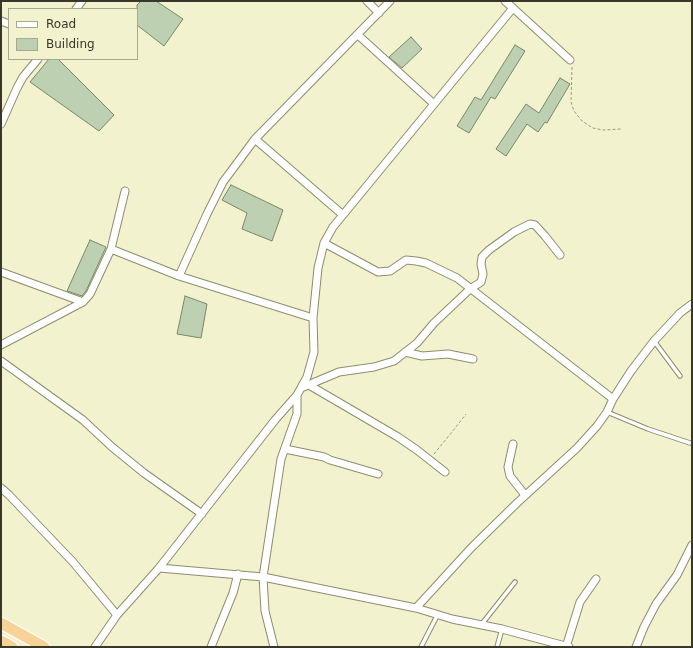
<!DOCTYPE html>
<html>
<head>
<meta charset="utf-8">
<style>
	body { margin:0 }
	#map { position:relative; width:693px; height:648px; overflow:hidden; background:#f3f2cf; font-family:"DejaVu Sans",sans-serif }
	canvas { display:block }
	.frame { position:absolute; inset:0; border:2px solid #38382a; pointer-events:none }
	.legend { position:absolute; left:8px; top:8px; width:130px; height:52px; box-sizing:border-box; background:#f3f2cf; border:1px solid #a8a88d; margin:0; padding:5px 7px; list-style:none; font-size:12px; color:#38382a }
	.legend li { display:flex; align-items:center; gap:8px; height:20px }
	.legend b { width:20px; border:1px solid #a8a88d }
</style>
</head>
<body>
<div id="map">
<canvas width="693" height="648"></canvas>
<div class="frame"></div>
<ul class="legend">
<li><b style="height:5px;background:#fff"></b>Road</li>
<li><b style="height:11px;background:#bed0b2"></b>Building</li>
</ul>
</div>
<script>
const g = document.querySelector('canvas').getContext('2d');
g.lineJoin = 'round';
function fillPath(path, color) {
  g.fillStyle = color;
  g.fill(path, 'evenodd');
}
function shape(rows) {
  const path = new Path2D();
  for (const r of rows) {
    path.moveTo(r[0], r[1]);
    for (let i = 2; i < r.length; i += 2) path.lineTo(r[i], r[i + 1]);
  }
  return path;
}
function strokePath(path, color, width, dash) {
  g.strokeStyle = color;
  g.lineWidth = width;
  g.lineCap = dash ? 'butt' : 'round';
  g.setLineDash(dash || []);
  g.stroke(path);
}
const building = shape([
	[141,1,156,1,183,19,164,46,137,25,137,5,141,1],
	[411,37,422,49,402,68,389,57,411,37],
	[515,45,525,51,495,99,491,97,469,133,457,126,475,97,481,100,515,45],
	[49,59,58,59,114,115,99,131,30,82,49,59],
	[560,78,570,84,547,123,545,122,538,132,527,124,506,156,496,149,526,104,539,113,560,78],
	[231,185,283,210,272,241,242,229,247,213,222,200,231,185],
	[90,240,106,247,86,291,82,296,67,291,90,240],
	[185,296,207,304,201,338,177,334,185,296]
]);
fillPath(building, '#bed0b2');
strokePath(building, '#76876b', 1);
const service = shape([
	[654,341,680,376],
	[607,412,648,429,690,443],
	[481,625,515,582],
	[421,647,438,614],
	[497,647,502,629]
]);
const minor = shape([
	[367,1,379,13],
	[513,8,570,60],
	[76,9,82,1],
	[1,21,9,24],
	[358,35,434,104],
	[1,124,17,88,23,77,38,59],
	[255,139,343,215],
	[324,243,378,272,390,271,406,260,416,261,426,263,457,278,613,399],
	[111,249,179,276,313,318],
	[1,272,83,302],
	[179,276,207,214,223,182,255,139,390,1],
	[1,345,83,302,90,294,111,249,125,191],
	[405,352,422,356,448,354,473,359],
	[1,361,83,420,112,447,144,473,202,514],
	[309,385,398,437,417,450,445,472],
	[301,388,339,372,374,367,394,361,417,343,434,323,470,289,481,282,483,274,481,264,482,257,489,250,514,232,530,224,535,225,545,236,560,255],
	[513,444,508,467,510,476,525,495],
	[285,449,324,457,330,460,378,474],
	[1,488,9,495,73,562,117,615],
	[159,568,263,577,416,608,452,619,502,629,569,647],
	[416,608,471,548,517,503,577,448,597,426,607,412,613,399,631,371,654,341,680,313,692,304],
	[95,647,117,615,159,568,275,420,297,395,307,377,314,352,313,318,318,268,324,243,333,227,513,8,505,1],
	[211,647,233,593,238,574],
	[274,647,265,611,263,577,281,459,297,414,297,395],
	[566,647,580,602,596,579],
	[636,647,644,627,656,604,677,575,692,545]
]);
const trunk = shape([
	[1,623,44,647],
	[1,641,12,647]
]);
strokePath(service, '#8e8d6d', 5.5);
strokePath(minor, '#8e8d6d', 9);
strokePath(trunk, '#fff', 13);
strokePath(shape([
	[572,67,571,102,574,111,582,121,593,128,603,130,621,129],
	[434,454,452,432,466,414]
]), '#9a9a81', 1, [3, 2]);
strokePath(service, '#fff', 3.5);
strokePath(minor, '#fff', 7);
strokePath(trunk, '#f8d398', 11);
</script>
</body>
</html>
